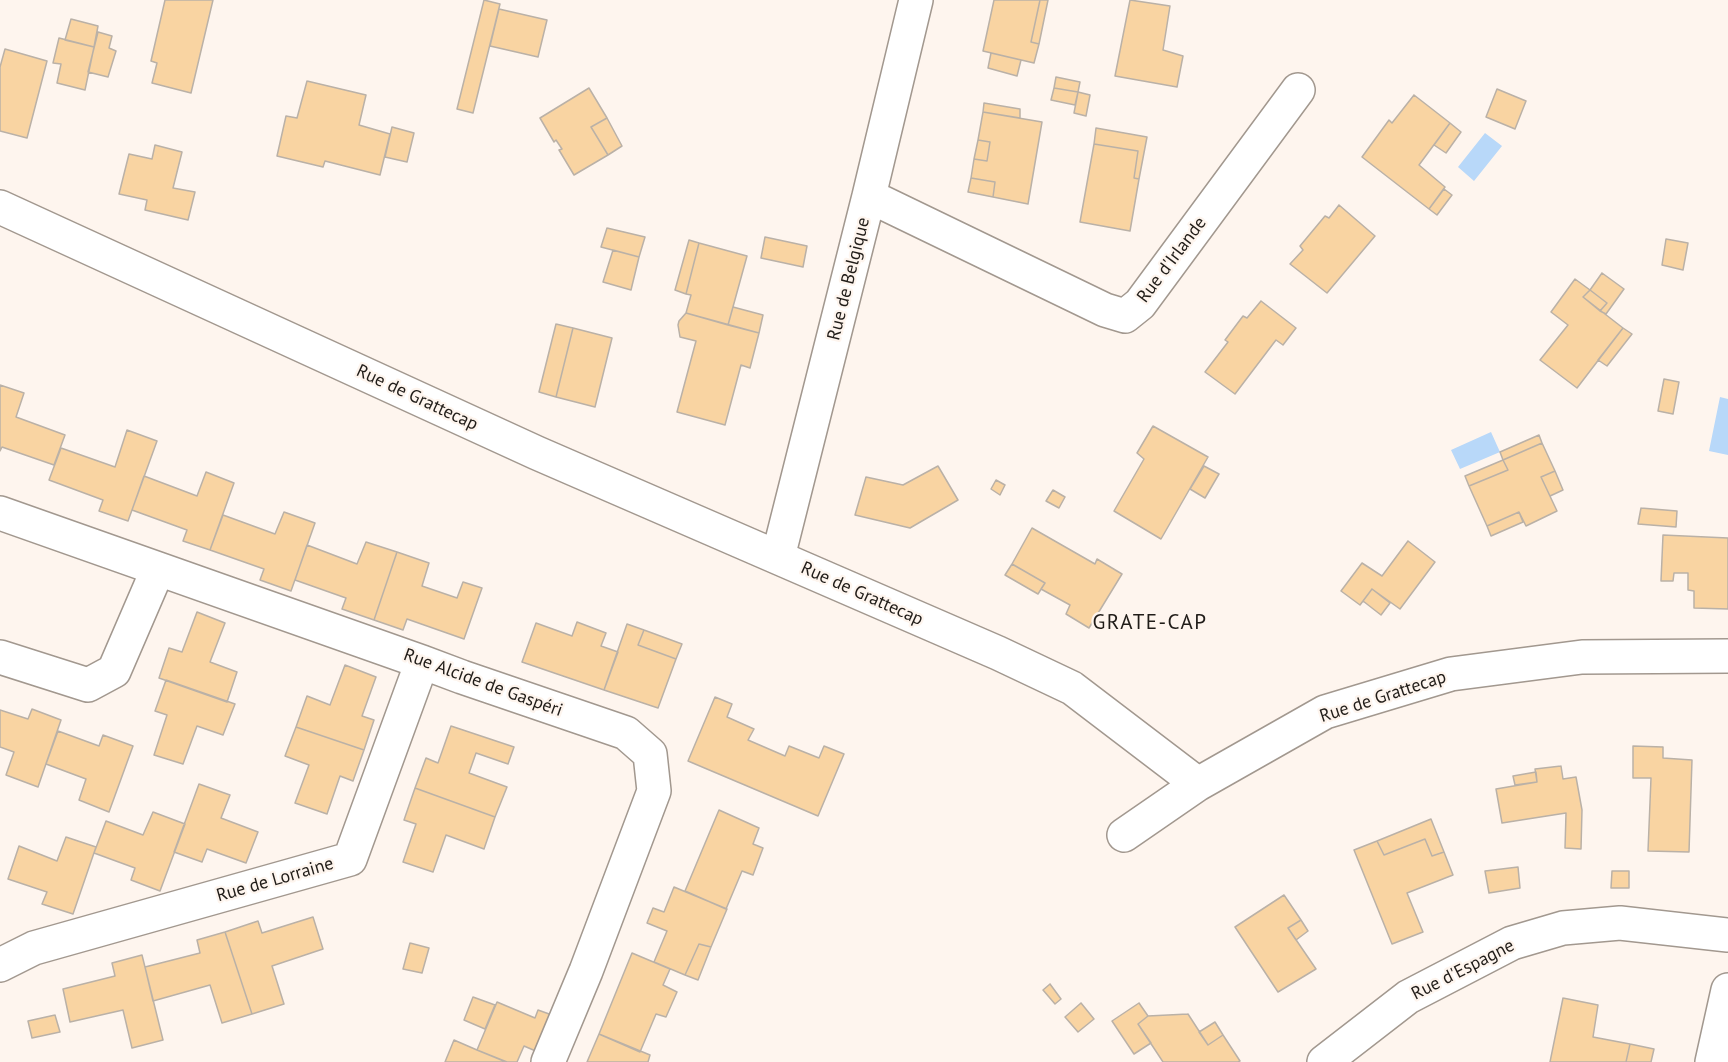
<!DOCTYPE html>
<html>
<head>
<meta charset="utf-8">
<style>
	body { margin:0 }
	canvas { display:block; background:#fef5ee }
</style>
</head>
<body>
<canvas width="1728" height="1062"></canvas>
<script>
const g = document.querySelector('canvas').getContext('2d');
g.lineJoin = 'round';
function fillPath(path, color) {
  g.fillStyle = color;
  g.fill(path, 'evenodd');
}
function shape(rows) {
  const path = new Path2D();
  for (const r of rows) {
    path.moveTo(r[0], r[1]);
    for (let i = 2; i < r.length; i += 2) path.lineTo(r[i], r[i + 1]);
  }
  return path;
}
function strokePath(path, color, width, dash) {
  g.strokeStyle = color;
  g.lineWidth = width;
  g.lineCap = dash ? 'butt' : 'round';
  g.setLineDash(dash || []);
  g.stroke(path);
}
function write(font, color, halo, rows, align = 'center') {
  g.font = font + ' "PT Sans",sans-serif';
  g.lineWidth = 4.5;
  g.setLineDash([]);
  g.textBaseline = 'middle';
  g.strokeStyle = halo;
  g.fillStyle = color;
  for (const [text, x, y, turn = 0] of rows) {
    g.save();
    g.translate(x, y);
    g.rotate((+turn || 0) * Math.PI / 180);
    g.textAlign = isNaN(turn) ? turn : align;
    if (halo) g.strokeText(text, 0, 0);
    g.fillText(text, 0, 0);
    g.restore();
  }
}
fillPath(shape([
	[1485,133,1502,146,1474,181,1458,167],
	[1720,397,1728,399,1728,455,1709,451],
	[1491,432,1500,452,1460,469,1451,450]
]), '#b8d8f9');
const building = shape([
	[165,0,213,0,191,93,152,83,157,63,151,61,165,0],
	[484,0,500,4,473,113,457,109,484,0],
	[994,0,1040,0,1031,42,1039,44,1034,63,983,51,994,0],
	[1040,0,1048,0,1039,44,1031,42,1040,0],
	[1130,0,1170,6,1163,50,1183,56,1177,87,1115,76,1130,0],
	[499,9,547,20,538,57,490,46,499,9],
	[71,19,98,26,94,47,65,40,71,19],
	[98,32,112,36,109,48,116,51,108,77,88,72,98,32],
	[59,38,94,47,85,90,57,83,61,64,53,63,59,38],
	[5,49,47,61,27,138,0,131,0,67,5,49],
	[991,53,1021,60,1017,76,988,68,991,53],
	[1056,77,1080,82,1078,92,1054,88,1056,77],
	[307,81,366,95,359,125,390,134,380,175,325,161,323,167,277,156,286,116,297,118,307,81],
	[589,88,607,118,591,127,608,155,574,175,559,150,562,149,556,140,554,142,540,118,589,88],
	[1054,88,1078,92,1075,105,1051,100,1054,88],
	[1497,89,1526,101,1515,129,1486,117,1497,89],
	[1078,92,1090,95,1086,116,1074,113,1078,92],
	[1414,95,1450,123,1419,165,1445,187,1429,209,1362,157,1389,120,1392,123,1414,95],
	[984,103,1020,109,1020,118,983,112,984,103],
	[983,112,1042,122,1028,204,993,197,995,182,971,178,974,159,987,161,990,142,978,140,983,112],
	[607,118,622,146,608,155,591,127,607,118],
	[1450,123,1461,132,1446,153,1434,145,1450,123],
	[392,127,414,133,407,162,385,157,392,127],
	[1096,128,1147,137,1139,179,1134,178,1138,151,1094,144,1096,128],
	[978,140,990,142,987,161,974,159,978,140],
	[1094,144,1138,151,1134,178,1139,179,1130,231,1080,222,1094,144],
	[155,145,182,152,173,188,195,192,188,220,145,210,147,200,119,194,129,154,152,159,155,145],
	[971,178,995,182,993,197,968,192,971,178],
	[1444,189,1452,195,1437,215,1429,209,1444,189],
	[1339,205,1375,236,1327,293,1290,264,1303,250,1300,246,1325,216,1329,218,1339,205],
	[607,228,645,237,639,257,601,247,607,228],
	[765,237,807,246,803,267,761,258,765,237],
	[1666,239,1688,243,1683,270,1662,265,1666,239],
	[689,240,699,243,686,294,675,290,689,240],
	[699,243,747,256,728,325,686,313,691,295,686,294,699,243],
	[613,250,639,257,631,290,603,282,613,250],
	[1602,273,1624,289,1606,314,1600,311,1607,303,1590,290,1602,273],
	[1575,279,1590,290,1583,297,1623,328,1577,388,1540,360,1568,325,1551,312,1575,279],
	[1590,290,1607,303,1600,311,1583,297,1590,290],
	[1261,301,1296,328,1283,345,1276,340,1235,394,1205,372,1228,342,1225,340,1243,316,1247,318,1261,301],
	[733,307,763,315,759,333,728,325,733,307],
	[686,313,759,333,750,368,741,365,725,425,677,412,696,341,680,337,678,325,679,321,686,313],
	[556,324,573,328,556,397,539,392,556,324],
	[573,328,612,338,595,407,556,397,573,328],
	[1623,328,1632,334,1607,366,1598,360,1623,328],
	[1664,379,1679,382,1673,414,1658,411,1664,379],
	[0,385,24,393,16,417,65,435,54,465,2,447,0,451,0,385],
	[1153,426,1208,457,1161,539,1114,511,1144,459,1137,453,1153,426],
	[127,430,157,441,128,521,99,511,103,500,49,480,61,448,115,467,127,430],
	[1539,435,1542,443,1503,460,1500,452,1539,435],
	[1542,443,1555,471,1541,477,1557,511,1526,526,1519,512,1487,526,1469,486,1508,470,1503,460,1542,443],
	[1503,460,1508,470,1469,486,1465,476,1503,460],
	[938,466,958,500,910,528,855,515,866,477,903,485,938,466],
	[1204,466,1219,474,1205,498,1190,489,1204,466],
	[1555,471,1563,490,1550,496,1541,477,1555,471],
	[206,472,234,483,210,550,183,541,187,530,132,510,144,476,197,496,206,472],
	[996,480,1005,485,1000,495,991,489,996,480],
	[1053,490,1065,497,1059,508,1046,501,1053,490],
	[1641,508,1677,511,1676,527,1638,524,1641,508],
	[284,512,315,523,291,591,260,580,264,569,210,550,223,515,275,534,284,512],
	[1519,512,1523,522,1491,536,1487,526,1519,512],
	[1032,528,1095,564,1097,559,1122,574,1089,628,1066,614,1070,605,1041,589,1045,583,1012,564,1032,528],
	[1663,535,1728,538,1728,609,1694,608,1694,591,1688,590,1688,573,1674,573,1673,581,1661,581,1663,535],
	[1408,541,1435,562,1400,609,1372,589,1360,605,1341,591,1362,563,1382,576,1408,541],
	[366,542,397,552,374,620,342,609,346,598,295,580,307,545,357,564,366,542],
	[397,552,429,563,422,586,457,598,463,582,482,588,464,639,407,619,403,630,374,620,397,552],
	[1012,564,1045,583,1038,594,1005,575,1012,564],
	[1372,589,1390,603,1381,615,1363,601,1372,589],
	[197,612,225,623,210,662,237,672,227,702,159,678,169,648,182,652,197,612],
	[577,622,606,633,601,646,618,652,604,690,522,662,536,623,572,636,577,622],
	[627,624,644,630,638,645,676,659,658,708,604,690,627,624],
	[644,630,682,644,676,659,638,645,644,630],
	[345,665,376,677,362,716,374,720,364,750,296,727,307,696,330,705,345,665],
	[166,680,235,704,223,735,197,726,183,764,154,755,167,715,155,711,166,680],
	[715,697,732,704,727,717,754,729,748,740,785,756,789,746,819,758,824,746,844,754,818,816,688,761,715,697],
	[32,709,61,720,38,787,6,775,14,752,0,747,0,710,28,719,32,709],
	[451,726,514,747,508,764,476,753,469,773,507,787,495,817,415,788,426,758,438,763,451,726],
	[296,727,364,750,353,781,340,776,327,814,295,803,309,765,285,756,296,727],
	[58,731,99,746,103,735,133,746,109,812,79,800,86,779,46,764,58,731],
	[1633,746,1663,747,1663,758,1692,760,1689,852,1648,851,1651,778,1633,778,1633,746],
	[1561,766,1563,779,1576,777,1582,810,1581,849,1565,848,1566,813,1502,823,1496,789,1537,782,1535,769,1561,766],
	[1536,772,1537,782,1515,785,1513,776,1536,772],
	[199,784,230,795,221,818,258,832,246,863,207,849,202,862,174,852,199,784],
	[415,788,495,817,484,849,446,835,433,872,403,862,416,824,404,820,415,788],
	[719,810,759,828,753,844,763,848,753,875,742,871,726,909,685,891,719,810],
	[153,812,185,824,160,891,131,880,135,868,94,853,106,821,143,835,153,812],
	[1431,819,1444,852,1432,856,1425,839,1384,855,1377,841,1431,819],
	[66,837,96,847,73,914,42,904,47,892,8,879,19,846,57,861,66,837],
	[1425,839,1432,856,1444,852,1453,875,1407,893,1423,932,1392,944,1354,850,1377,841,1384,855,1425,839],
	[1518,867,1520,888,1489,893,1485,871,1518,867],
	[1612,871,1629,871,1629,888,1611,888,1612,871],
	[674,887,727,909,711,947,699,944,685,975,654,962,667,931,647,923,653,908,664,912,674,887],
	[1284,895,1301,920,1288,928,1316,969,1278,992,1235,927,1284,895],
	[313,917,323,949,272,966,284,1004,252,1014,225,932,258,921,262,933,313,917],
	[1301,920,1308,931,1296,940,1288,928,1301,920],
	[225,932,252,1014,222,1023,210,985,153,1001,145,967,200,953,197,940,225,932],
	[410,943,429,948,422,973,403,969,410,943],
	[699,944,711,947,698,980,685,975,699,944],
	[632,953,670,969,663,985,677,992,666,1017,656,1014,640,1052,599,1034,632,953],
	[142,955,163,1040,132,1048,123,1010,70,1022,63,989,115,976,112,963,142,955],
	[1050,984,1061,999,1055,1004,1043,990,1050,984],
	[473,997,495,1005,485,1029,464,1020,473,997],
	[1563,998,1598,1005,1593,1037,1630,1044,1626,1062,1550,1062,1563,998],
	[497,1002,535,1018,538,1010,552,1015,538,1052,524,1046,517,1062,507,1062,477,1050,497,1002],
	[1081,1003,1094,1019,1078,1032,1065,1017,1081,1003],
	[1139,1003,1148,1016,1138,1024,1151,1043,1134,1054,1112,1021,1139,1003],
	[1188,1014,1208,1045,1223,1035,1240,1061,1238,1062,1163,1062,1138,1024,1148,1016,1188,1014],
	[55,1015,60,1032,32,1038,28,1021,55,1015],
	[1215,1022,1223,1035,1208,1045,1199,1032,1215,1022],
	[599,1034,650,1055,648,1062,587,1062,599,1034],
	[454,1040,477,1050,506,1062,445,1062,454,1040],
	[1630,1044,1654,1049,1651,1062,1626,1062,1630,1044]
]);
fillPath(building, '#f9d4a2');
strokePath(building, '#bab1a7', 1.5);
const minor = shape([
	[869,196,1105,310,1125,316,1140,304,1298,90],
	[0,207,537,453,998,653,1072,688,1198,784,1325,712,1451,674,1582,657,1728,656],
	[0,513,422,662,462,677,626,733,650,754,654,791,586,971,548,1062],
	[778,557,869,196,916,0],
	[0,657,88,685,114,671,158,569],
	[1124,835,1198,784],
	[0,965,34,948,350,859,422,662],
	[1324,1062,1408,997,1512,943,1563,928,1620,923,1728,935],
	[1712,1062,1728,990]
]);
strokePath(minor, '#a2988f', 36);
strokePath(minor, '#fff', 33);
write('18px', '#201c18', '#fef5ee', [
	["Rue d'Irlande",1172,260,-53],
	["Rue de Belgique",849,279,-76],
	["Rue de Grattecap",417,398,25],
	["Rue de Grattecap",862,594,24],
	["Rue Alcide de Gaspéri",483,683,20],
	["Rue de Grattecap",1383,697,-18],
	["Rue de Lorraine",275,880,-16],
	["Rue d'Espagne",1463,970,-27]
]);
g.letterSpacing = '1.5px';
write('21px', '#201c18', '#fef5ee', [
	["GRATE-CAP",1150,623]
]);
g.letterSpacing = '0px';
</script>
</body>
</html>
